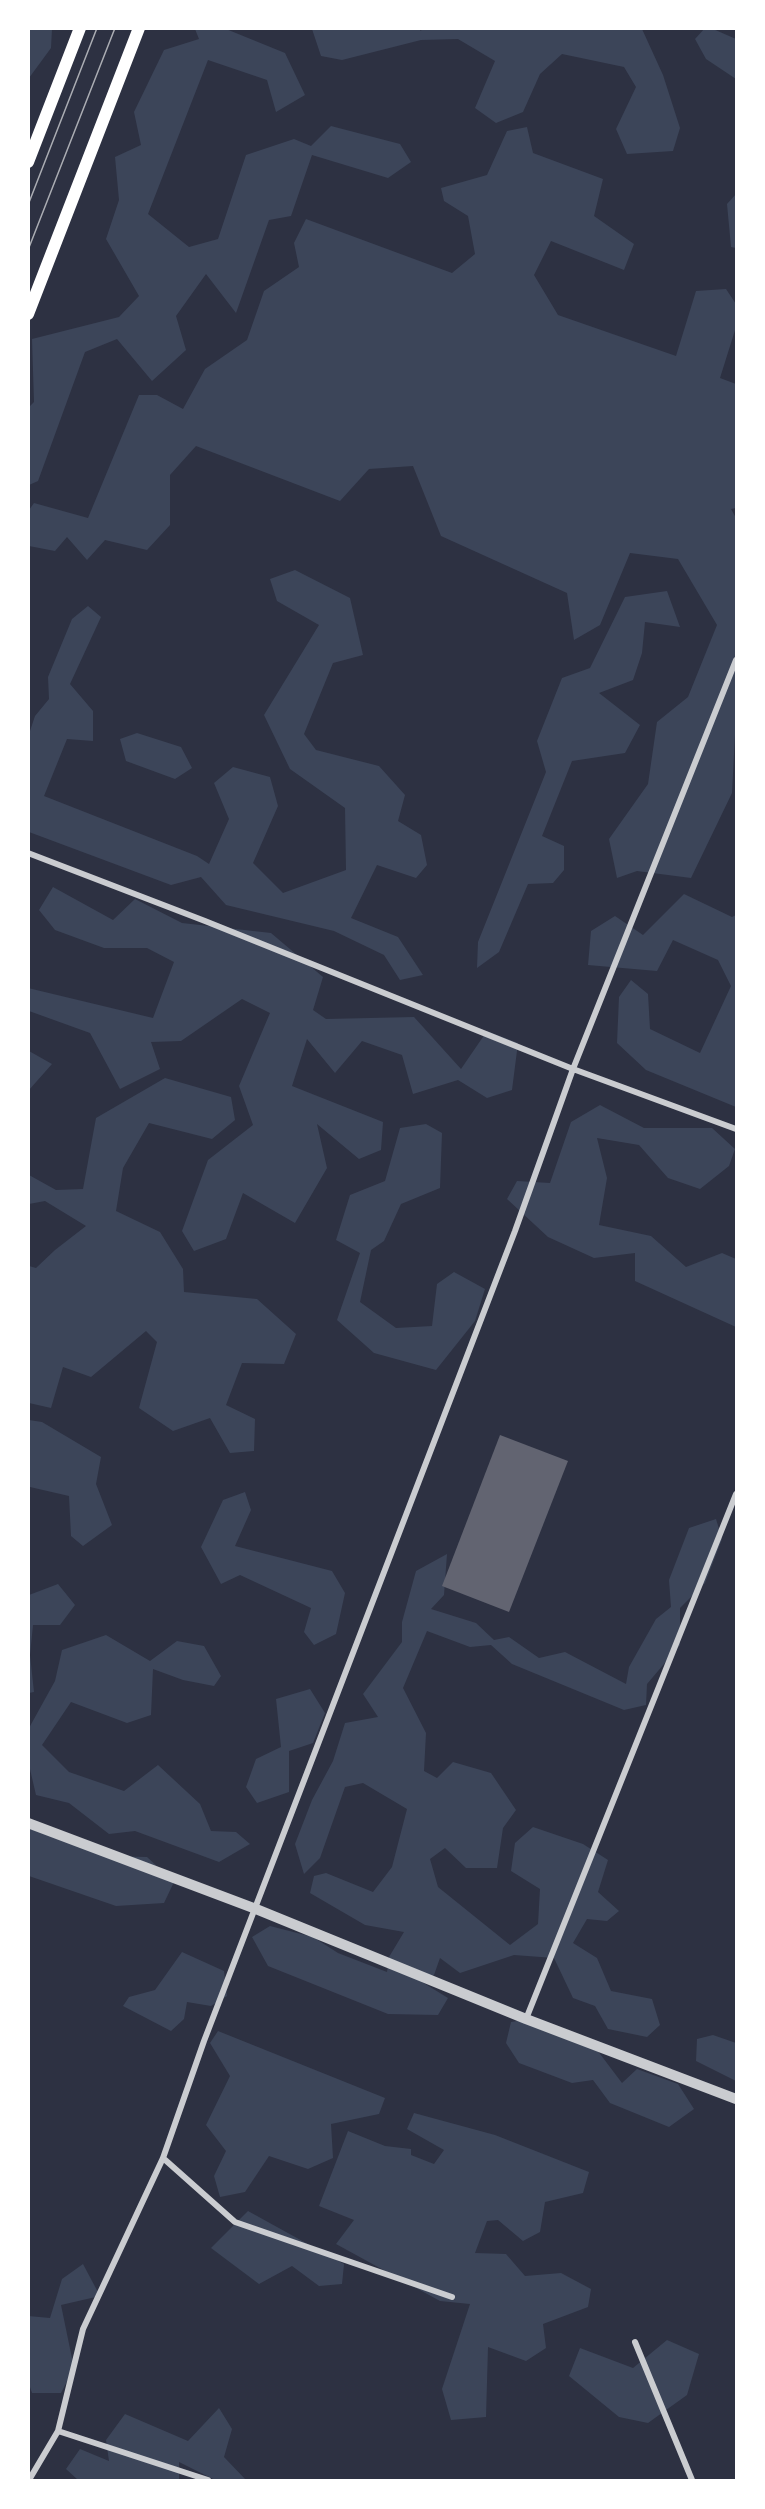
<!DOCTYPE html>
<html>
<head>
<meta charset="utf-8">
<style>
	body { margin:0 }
	#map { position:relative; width:765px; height:2509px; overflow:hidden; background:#2d3142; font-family:"Fira Sans",sans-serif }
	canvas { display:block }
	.frame { position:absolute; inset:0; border:30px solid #fff; pointer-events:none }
</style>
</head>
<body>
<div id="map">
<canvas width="765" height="2509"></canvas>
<div class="frame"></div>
</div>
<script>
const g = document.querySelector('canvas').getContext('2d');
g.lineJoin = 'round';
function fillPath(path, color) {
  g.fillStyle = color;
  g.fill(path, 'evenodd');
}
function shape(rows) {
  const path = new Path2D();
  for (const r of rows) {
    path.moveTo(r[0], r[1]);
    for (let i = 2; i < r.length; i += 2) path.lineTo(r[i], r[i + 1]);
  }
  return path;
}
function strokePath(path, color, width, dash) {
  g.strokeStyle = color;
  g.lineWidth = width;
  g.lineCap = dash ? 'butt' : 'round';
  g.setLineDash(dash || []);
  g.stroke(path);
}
fillPath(shape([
	[29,28,52,29,51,48,29,78],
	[705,28,713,29,736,39,736,79,706,59,695,39],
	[195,29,226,29,285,53,305,95,276,112,267,80,208,60,148,214,189,247,218,239,246,155,294,139,311,146,331,126,400,144,411,162,388,178,312,155,291,216,269,220,236,313,206,274,176,316,186,350,152,381,117,339,85,352,38,481,29,485,29,407,34,402,32,339,119,317,139,296,106,239,119,200,115,157,141,145,134,112,164,50,199,39],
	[419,29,421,31,422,28,642,29,663,75,680,128,673,151,627,154,616,129,636,87,624,67,562,54,540,74,523,112,496,123,475,108,495,61,458,39,421,40,342,60,321,56,312,29],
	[527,127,533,153,603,179,594,216,634,244,624,270,551,241,534,275,558,315,676,356,696,291,726,289,736,304,736,327,720,378,736,384,736,508,731,509,736,518,736,716,732,793,691,878,637,871,617,878,609,839,648,784,657,722,688,697,717,625,678,559,630,553,600,625,574,640,567,593,441,536,413,466,369,469,340,501,196,446,170,475,170,525,147,550,105,540,87,560,67,537,55,551,29,546,29,510,34,503,88,518,139,395,157,395,183,409,205,369,247,340,264,291,299,267,294,243,306,219,452,273,475,254,468,216,444,201,441,188,487,175,507,131],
	[736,194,736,248,731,247,727,204],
	[295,570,350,598,363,655,333,663,304,734,316,750,379,766,405,795,398,821,421,835,427,865,416,878,377,865,351,918,398,937,423,975,400,980,384,955,334,931,226,905,201,877,171,885,29,832,29,734,35,716,49,699,48,677,72,619,88,606,101,617,70,684,93,711,93,741,67,739,44,796,197,856,209,864,229,819,214,783,233,767,270,777,278,806,253,863,283,893,346,870,345,808,290,769,264,715,319,625,277,601,270,579],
	[667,591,680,627,645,622,642,653,633,680,599,693,640,725,625,753,572,761,542,836,564,846,564,870,553,883,528,884,499,952,477,968,478,942,546,772,537,741,562,678,590,668,625,597],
	[137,733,181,747,192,768,175,779,126,761,120,739],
	[53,887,113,920,135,899,182,923,271,933,323,977,313,1010,326,1019,414,1017,461,1069,487,1031,518,1043,512,1090,487,1098,458,1080,413,1094,402,1055,362,1041,335,1073,307,1039,292,1086,383,1122,381,1150,359,1159,317,1124,327,1168,295,1223,243,1193,226,1239,194,1251,182,1231,208,1160,253,1125,239,1086,270,1013,242,999,181,1041,151,1042,160,1069,120,1089,90,1033,29,1011,28,988,153,1018,174,962,147,948,104,948,55,930,39,910],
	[684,894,732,917,736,915,736,1107,646,1070,617,1043,619,997,631,980,648,994,650,1029,700,1053,731,986,718,960,673,940,657,971,588,965,591,931,615,916,643,935],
	[29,1051,52,1064,29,1090],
	[165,1078,231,1097,235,1120,212,1139,149,1123,123,1168,116,1211,160,1232,183,1269,184,1292,257,1299,296,1334,284,1364,242,1363,226,1405,255,1419,254,1451,230,1453,210,1418,173,1431,139,1408,157,1342,146,1331,91,1377,63,1367,51,1408,29,1403,29,1266,36,1268,55,1250,86,1226,45,1201,29,1204,29,1175,56,1190,83,1189,96,1118],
	[600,1105,644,1128,712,1128,735,1149,729,1166,700,1189,668,1178,639,1145,597,1138,607,1178,599,1225,651,1236,686,1267,722,1253,736,1259,736,1327,635,1281,635,1253,594,1258,548,1237,507,1199,517,1181,550,1183,571,1122],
	[426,1124,442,1133,440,1188,401,1204,384,1241,371,1250,360,1302,396,1328,432,1326,437,1284,454,1272,485,1289,475,1321,436,1370,374,1353,337,1320,360,1253,336,1240,350,1195,385,1181,400,1128],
	[29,1420,42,1422,101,1457,96,1484,112,1525,83,1546,71,1536,69,1496,30,1487,29,1492],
	[245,1492,251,1510,235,1546,332,1571,345,1593,336,1634,314,1645,304,1632,311,1608,240,1575,221,1584,201,1547,223,1500],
	[716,1519,722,1539,705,1583,680,1608,680,1645,647,1684,646,1705,624,1710,512,1664,491,1645,470,1647,427,1631,403,1688,426,1733,424,1771,437,1778,453,1762,491,1773,516,1810,503,1828,497,1868,466,1868,445,1848,430,1859,438,1887,510,1945,538,1924,540,1889,511,1871,515,1843,533,1827,583,1844,608,1860,598,1892,619,1911,607,1921,587,1919,573,1943,597,1958,611,1991,652,1999,660,2025,647,2037,608,2029,595,2006,573,1998,554,1958,514,1955,460,1973,440,1958,434,1975,422,1982,448,1998,438,2015,388,2014,268,1966,252,1937,270,1926,313,1937,338,1953,387,1972,389,1957,404,1932,365,1925,310,1893,314,1876,326,1873,373,1892,392,1867,407,1809,363,1783,345,1787,320,1858,304,1874,295,1844,312,1800,333,1761,345,1723,378,1717,363,1694,402,1642,402,1622,416,1571,447,1554,444,1595,431,1609,476,1623,494,1640,509,1637,539,1658,565,1652,626,1684,629,1667,656,1619,671,1607,669,1580,689,1528],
	[58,1584,75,1605,60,1625,33,1625,30,1655,34,1692,29,1693,29,1595],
	[106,1635,150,1661,177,1641,204,1646,221,1676,214,1686,183,1680,153,1669,151,1715,127,1723,71,1702,42,1745,69,1772,124,1791,158,1765,200,1804,211,1831,236,1832,250,1844,219,1862,135,1831,109,1834,69,1803,36,1795,29,1765,29,1728,55,1681,62,1650],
	[310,1689,325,1713,313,1743,289,1751,289,1792,257,1803,246,1787,256,1759,281,1747,276,1699],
	[29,1825,105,1856,147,1857,174,1882,164,1903,116,1906,29,1876],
	[182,1952,224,1971,227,1996,211,2006,187,2002,184,2019,171,2031,123,2006,129,1997,155,1990],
	[535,2018,588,2038,622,2083,637,2069,678,2084,694,2109,669,2127,610,2103,593,2080,572,2083,519,2063,506,2043,511,2022],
	[218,2031,385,2098,379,2114,331,2124,333,2158,308,2169,269,2156,245,2192,220,2197,214,2176,226,2151,206,2125,230,2076,210,2043],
	[713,2035,736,2043,736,2081,696,2061,697,2039],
	[414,2113,495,2135,589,2172,583,2193,545,2202,540,2232,523,2241,498,2220,487,2221,475,2253,506,2254,525,2276,561,2273,591,2289,588,2307,543,2324,546,2348,526,2361,488,2347,486,2417,451,2420,442,2389,470,2304,440,2301,336,2244,354,2220,319,2206,348,2131,385,2146,411,2149,411,2155,434,2164,444,2150,407,2129],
	[248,2211,344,2264,342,2284,319,2286,292,2266,259,2284,211,2248],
	[83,2264,100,2296,61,2305,74,2368,61,2393,32,2393,28,2381,28,2316,50,2318,62,2279],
	[667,2340,699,2354,687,2395,648,2423,619,2417,569,2376,580,2348,633,2368],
	[219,2408,232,2429,224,2457,246,2480,213,2479,179,2462,179,2480,78,2480,66,2469,80,2449,109,2461,106,2440,125,2414,188,2441]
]), '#3c4559');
fillPath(shape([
	[500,1435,568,1461,509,1612,442,1586]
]), '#626471');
strokePath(shape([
	[28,853,205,921,573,1069,736,1129],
	[526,2019,736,1494],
	[163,2158,235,2222,452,2297],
	[635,2342,692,2480],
	[58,2431,208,2480],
	[29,2480,58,2431,83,2329,163,2158,204,2041,515,1231,573,1069,736,660]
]), '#caccd0', 6);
strokePath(shape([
	[28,1823,256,1909,526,2019,736,2099]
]), '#caccd0', 10);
strokePath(shape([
	[28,162,80,28],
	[28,314,139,28]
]), '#fff', 12);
strokePath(shape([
	[28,205,97,28],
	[28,250,115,28]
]), '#abadb3', 1.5);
</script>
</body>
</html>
